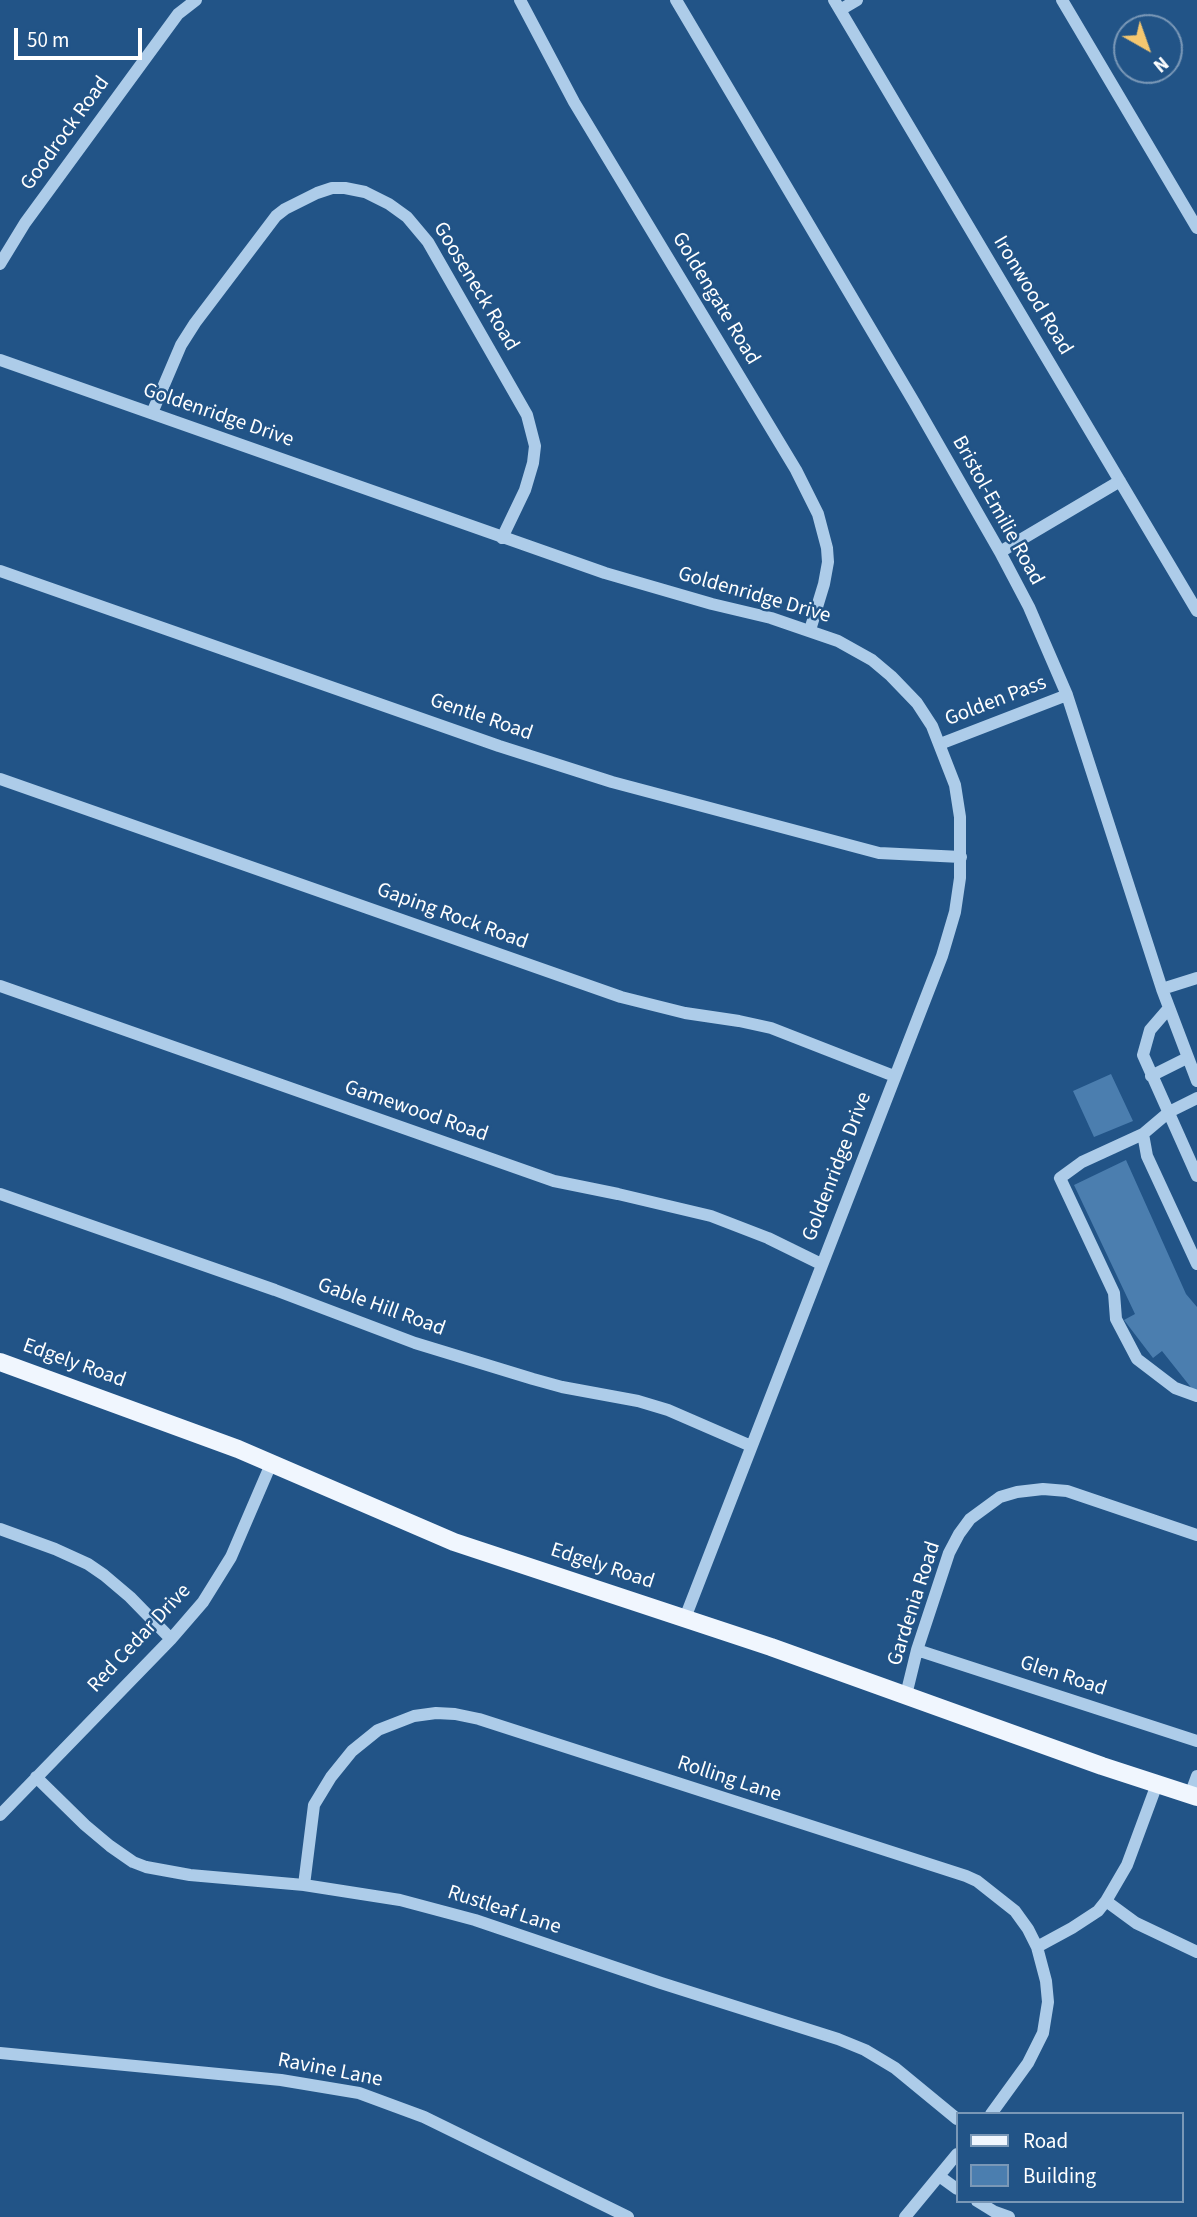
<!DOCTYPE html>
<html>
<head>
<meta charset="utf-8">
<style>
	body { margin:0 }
	#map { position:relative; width:1197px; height:2217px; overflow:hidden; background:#225487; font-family:"Source Sans 3",sans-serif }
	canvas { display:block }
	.legend { position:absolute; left:956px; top:2112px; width:228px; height:91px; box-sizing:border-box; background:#225487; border:2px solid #7a98b7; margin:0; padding:9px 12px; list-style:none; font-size:21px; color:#fff }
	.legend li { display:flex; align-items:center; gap:14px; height:35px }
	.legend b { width:35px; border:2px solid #7a98b7 }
	.north { position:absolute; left:1113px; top:14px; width:70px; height:70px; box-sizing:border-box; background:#225487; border:2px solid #7a98b7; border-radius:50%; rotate:140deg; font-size:19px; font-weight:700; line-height:28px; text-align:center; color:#fff }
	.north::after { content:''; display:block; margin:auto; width:24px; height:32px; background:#f5c770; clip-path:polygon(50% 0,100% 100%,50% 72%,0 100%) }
	.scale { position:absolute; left:14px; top:28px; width:128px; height:32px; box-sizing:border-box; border:4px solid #fff; border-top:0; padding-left:9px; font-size:21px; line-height:24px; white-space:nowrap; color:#fff; -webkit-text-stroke:5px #225487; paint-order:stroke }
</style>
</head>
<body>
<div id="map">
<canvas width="1197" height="2217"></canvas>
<ul class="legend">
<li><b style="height:9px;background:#f0f6fe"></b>Road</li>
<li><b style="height:19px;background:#4b7eaf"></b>Building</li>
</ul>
<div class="north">N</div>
<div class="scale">50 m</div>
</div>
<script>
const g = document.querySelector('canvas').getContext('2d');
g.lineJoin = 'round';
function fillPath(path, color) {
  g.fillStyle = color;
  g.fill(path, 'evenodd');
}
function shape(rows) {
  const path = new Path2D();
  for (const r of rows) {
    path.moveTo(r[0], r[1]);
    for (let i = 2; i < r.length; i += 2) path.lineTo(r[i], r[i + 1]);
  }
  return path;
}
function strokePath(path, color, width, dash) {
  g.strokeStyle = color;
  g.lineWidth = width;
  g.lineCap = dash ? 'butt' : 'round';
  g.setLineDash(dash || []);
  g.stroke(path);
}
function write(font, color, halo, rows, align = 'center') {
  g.font = font + ' "Source Sans 3",sans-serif';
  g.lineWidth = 5;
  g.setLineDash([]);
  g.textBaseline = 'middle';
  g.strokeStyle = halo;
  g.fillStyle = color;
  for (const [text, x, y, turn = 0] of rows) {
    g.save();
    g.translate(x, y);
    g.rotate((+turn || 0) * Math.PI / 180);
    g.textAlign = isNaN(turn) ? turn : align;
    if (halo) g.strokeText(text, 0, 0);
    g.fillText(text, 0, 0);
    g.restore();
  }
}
fillPath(shape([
	[1111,1074,1133,1121,1094,1137,1073,1091],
	[1126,1160,1186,1294,1197,1307,1197,1395,1162,1351,1153,1358,1124,1320,1135,1314,1074,1185]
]), '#4b7eaf');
strokePath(shape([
	[520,0,574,102,796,470,818,514,827,548,828,562,824,584,810,630],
	[676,0,914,402,1000,552,1029,607,1067,695,1162,989,1197,1081],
	[834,0,1197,611],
	[1062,0,1197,228],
	[840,10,857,0],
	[0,264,25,223,178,14,196,0],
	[0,360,605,573,712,604,771,618,838,641,872,660,891,676,917,703,932,726,955,785,960,817,960,878,955,912,942,956,685,1618],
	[152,413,181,345,195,323,276,216,285,209,317,193,332,188,345,188,365,192,389,204,407,217,428,242,527,415,535,446,533,463,525,490,502,538],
	[1000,552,1120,481],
	[0,571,499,746,612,782,879,853,961,857],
	[940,744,1067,695],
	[0,779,621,997,685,1013,739,1021,771,1028,894,1076],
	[0,986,554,1181,618,1194,711,1216,768,1238,821,1264],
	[1162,989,1197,978],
	[1169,1008,1150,1030,1143,1055,1197,1176],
	[1151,1076,1187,1058],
	[1197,1098,1169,1112,1143,1134,1147,1156,1197,1264],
	[1143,1134,1082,1162,1060,1178,1114,1293,1116,1319,1137,1359,1175,1388,1197,1396],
	[0,1194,275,1290,415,1343,533,1379,562,1387,638,1401,668,1410,751,1446],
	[0,1529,55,1549,88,1564,104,1575,130,1597,171,1639],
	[917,1650,1197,1741],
	[906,1695,917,1650,949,1553,959,1534,970,1519,1000,1497,1017,1492,1043,1489,1067,1491,1197,1535],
	[36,1777,85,1825,110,1846,133,1862,146,1867,190,1875,304,1885,400,1900,475,1920,661,1983,838,2039,865,2050,895,2068,957,2119],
	[1190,1795,1197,1776],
	[0,1815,171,1639,203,1602,231,1557,271,1464],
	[304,1885,314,1805,331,1777,352,1751,378,1730,414,1716,436,1713,455,1714,479,1719,966,1876,977,1881,1015,1911,1028,1929,1037,1947,1046,1981,1048,2002,1043,2033,1028,2063,991,2114],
	[1106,1901,1136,1923,1197,1952],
	[1037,1947,1072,1928,1098,1911,1106,1901,1127,1865,1157,1784],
	[0,2053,281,2080,359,2093,424,2117,628,2217],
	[939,2176,957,2189],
	[977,2201,995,2212,1009,2217],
	[905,2217,957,2154]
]), '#adcce9', 12);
strokePath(shape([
	[0,1362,238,1449,454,1542,771,1647,1102,1766,1197,1797]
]), '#f0f6fe', 18);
write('21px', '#fff', '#225487', [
	["Goodrock Road",66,134,-54],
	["Gooseneck Road",475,287,59],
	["Ironwood Road",1032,296,59],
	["Goldengate Road",715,299,59],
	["Goldenridge Drive",218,416,19],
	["Bristol-Emilie Road",997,511,61],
	["Goldenridge Drive",754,596,16],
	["Golden Pass",996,702,-21],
	["Gentle Road",481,718,19],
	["Gaping Rock Road",452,917,20],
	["Gamewood Road",416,1112,19],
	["Goldenridge Drive",838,1167,-69],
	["Gable Hill Road",381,1308,20],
	["Edgely Road",74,1364,20],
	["Edgely Road",602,1567,18],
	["Gardenia Road",915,1604,-72],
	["Red Cedar Drive",140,1639,-47],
	["Glen Road",1063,1677,18],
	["Rolling Lane",729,1780,18],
	["Rustleaf Lane",504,1911,18],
	["Ravine Lane",330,2071,11]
]);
</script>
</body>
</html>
